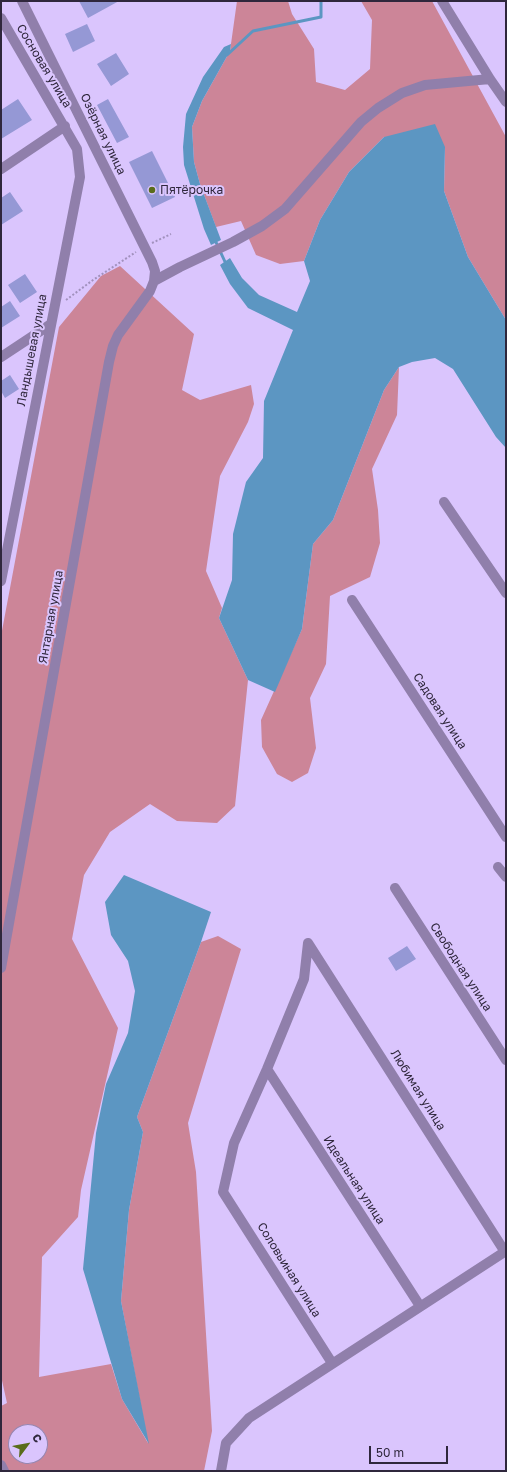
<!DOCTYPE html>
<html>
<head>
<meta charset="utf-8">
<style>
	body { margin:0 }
	#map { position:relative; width:507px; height:1472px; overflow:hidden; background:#dac5fd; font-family:"Golos Text",sans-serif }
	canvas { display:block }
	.frame { position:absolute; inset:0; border:2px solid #2f273c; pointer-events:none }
	.north { position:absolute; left:8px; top:1424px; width:40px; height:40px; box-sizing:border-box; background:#dac5fd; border:1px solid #9686b0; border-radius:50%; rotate:58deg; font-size:11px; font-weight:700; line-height:16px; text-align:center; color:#2f273c }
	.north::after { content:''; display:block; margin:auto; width:14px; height:18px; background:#596c1a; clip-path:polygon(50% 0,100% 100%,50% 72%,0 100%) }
	.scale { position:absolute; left:369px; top:1446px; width:79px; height:18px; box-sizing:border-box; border:2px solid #2f273c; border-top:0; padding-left:5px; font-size:12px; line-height:14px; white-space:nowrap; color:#2f273c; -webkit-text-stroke:3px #dac5fd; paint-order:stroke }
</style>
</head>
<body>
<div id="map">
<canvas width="507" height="1472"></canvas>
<div class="frame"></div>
<div class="north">С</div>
<div class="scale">50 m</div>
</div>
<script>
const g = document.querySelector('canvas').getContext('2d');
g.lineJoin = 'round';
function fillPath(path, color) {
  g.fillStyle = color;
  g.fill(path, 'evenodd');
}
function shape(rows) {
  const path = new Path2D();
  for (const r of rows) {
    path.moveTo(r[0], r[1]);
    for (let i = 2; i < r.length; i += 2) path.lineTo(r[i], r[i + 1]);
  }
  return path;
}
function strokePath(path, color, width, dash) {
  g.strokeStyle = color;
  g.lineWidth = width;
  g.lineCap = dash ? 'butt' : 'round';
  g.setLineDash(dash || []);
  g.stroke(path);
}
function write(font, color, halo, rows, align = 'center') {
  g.font = font + ' "Golos Text",sans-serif';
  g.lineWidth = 4;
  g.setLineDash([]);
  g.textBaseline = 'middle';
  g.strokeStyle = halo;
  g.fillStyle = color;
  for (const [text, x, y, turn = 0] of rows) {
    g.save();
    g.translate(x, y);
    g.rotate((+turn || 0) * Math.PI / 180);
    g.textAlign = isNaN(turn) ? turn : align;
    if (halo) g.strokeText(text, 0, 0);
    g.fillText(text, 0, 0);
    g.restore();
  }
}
fillPath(shape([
	[237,1,288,1,292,14,314,49,316,82,345,90,370,69,372,20,361,1,432,1,506,137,506,320,468,257,444,191,445,148,384,137,349,172,320,220,304,261,280,264,256,255,241,221,216,227,200,184,194,162,192,127,202,101,230,51],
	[120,266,194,334,182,390,200,400,251,385,254,404,248,422,220,476,206,571,222,608,219,618,248,680,235,806,217,823,177,821,150,804,110,832,84,875,72,939,118,1028,81,1190,78,1217,42,1257,39,1377,111,1364,122,1399,148,1443,121,1301,129,1210,143,1132,137,1117,201,942,218,936,241,949,188,1123,196,1172,212,1431,204,1471,5,1471,1,1456,1,1406,7,1403,1,1376,1,636,59,327,101,276],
	[16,1432,40,1432,40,1456,16,1456],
	[399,367,397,415,372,469,378,510,380,543,370,577,330,596,326,664,310,698,316,748,308,773,292,782,277,774,262,747,261,720,302,629,313,544,333,520,384,390]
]), '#cc8598');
fillPath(shape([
	[231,44,230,51,202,101,192,127,194,162,200,184,221,240,211,245,204,229,184,165,183,147,186,114,203,77,224,47],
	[435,124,445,147,444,191,468,257,506,320,506,448,496,437,453,369,435,358,412,362,399,367,384,390,333,520,313,544,302,629,275,692,248,680,219,618,232,580,233,534,246,482,263,458,264,401,293,330,248,308,230,284,220,265,230,258,242,278,259,295,297,312,310,281,304,261,320,220,349,172,384,137],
	[124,875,211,912,201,942,137,1117,143,1132,129,1210,121,1301,149,1444,122,1399,83,1269,96,1133,106,1084,128,1033,135,991,128,961,111,935,105,902]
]), '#5c96c2');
strokePath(shape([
	[227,55,253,31,321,17,321,1],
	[215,240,226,264]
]), '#5c96c2', 3);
fillPath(shape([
	[79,1,119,1,88,18],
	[87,24,95,41,73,52,65,34],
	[116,53,129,74,111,86,97,64],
	[18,99,32,120,1,139,1,110],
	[108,99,129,137,117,143,97,105],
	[152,151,175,197,152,208,129,162],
	[10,192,23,211,1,225,1,198],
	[25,274,37,292,20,303,8,285],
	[10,301,20,316,1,328,1,307],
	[10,375,19,389,5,398,1,391,1,381],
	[407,946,416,959,396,971,388,958]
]), '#9598d5');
strokePath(shape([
	[152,243,171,234],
	[66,300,93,280,136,252]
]), '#a191bd', 2, [2, 2]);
strokePath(shape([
	[442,1,490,79,506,102],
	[1,18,77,149,80,177,1,581],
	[1,169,65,126],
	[154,281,180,267,233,242,262,226,285,209,361,122,378,108,402,93,425,85,490,79],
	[1,357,51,324],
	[444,502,506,593],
	[352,600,506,837],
	[498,867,506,877],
	[395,888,506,1060],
	[308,943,304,979,267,1069,234,1143,223,1192,332,1363],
	[308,943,505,1252],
	[1,968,109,362,113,346,118,335,150,291,154,281,155,271,152,262,22,1],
	[267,1069,420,1306],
	[1,1465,4,1471],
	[221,1471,226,1443,249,1418,506,1251]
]), '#907fab', 10);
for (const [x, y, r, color] of [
	[152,190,4,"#596c1a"]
]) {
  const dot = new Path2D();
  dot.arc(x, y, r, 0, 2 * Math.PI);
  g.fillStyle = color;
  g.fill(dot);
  strokePath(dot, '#dac5fd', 1.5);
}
write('12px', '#2f273c', '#dac5fd', [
	["Сосновая улица",44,66,59],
	["Озёрная улица",103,134,64],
	["Ландышевая улица",32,350,-79],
	["Янтарная улица",51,617,-80],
	["Садовая улица",440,711,57],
	["Свободная улица",461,967,57],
	["Любимая улица",418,1090,58],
	["Идеальная улица",354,1180,57],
	["Соловьиная улица",289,1270,58]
]);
write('12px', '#2f273c', '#dac5fd', [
	["Пятёрочка",160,190]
], 'left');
</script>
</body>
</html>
